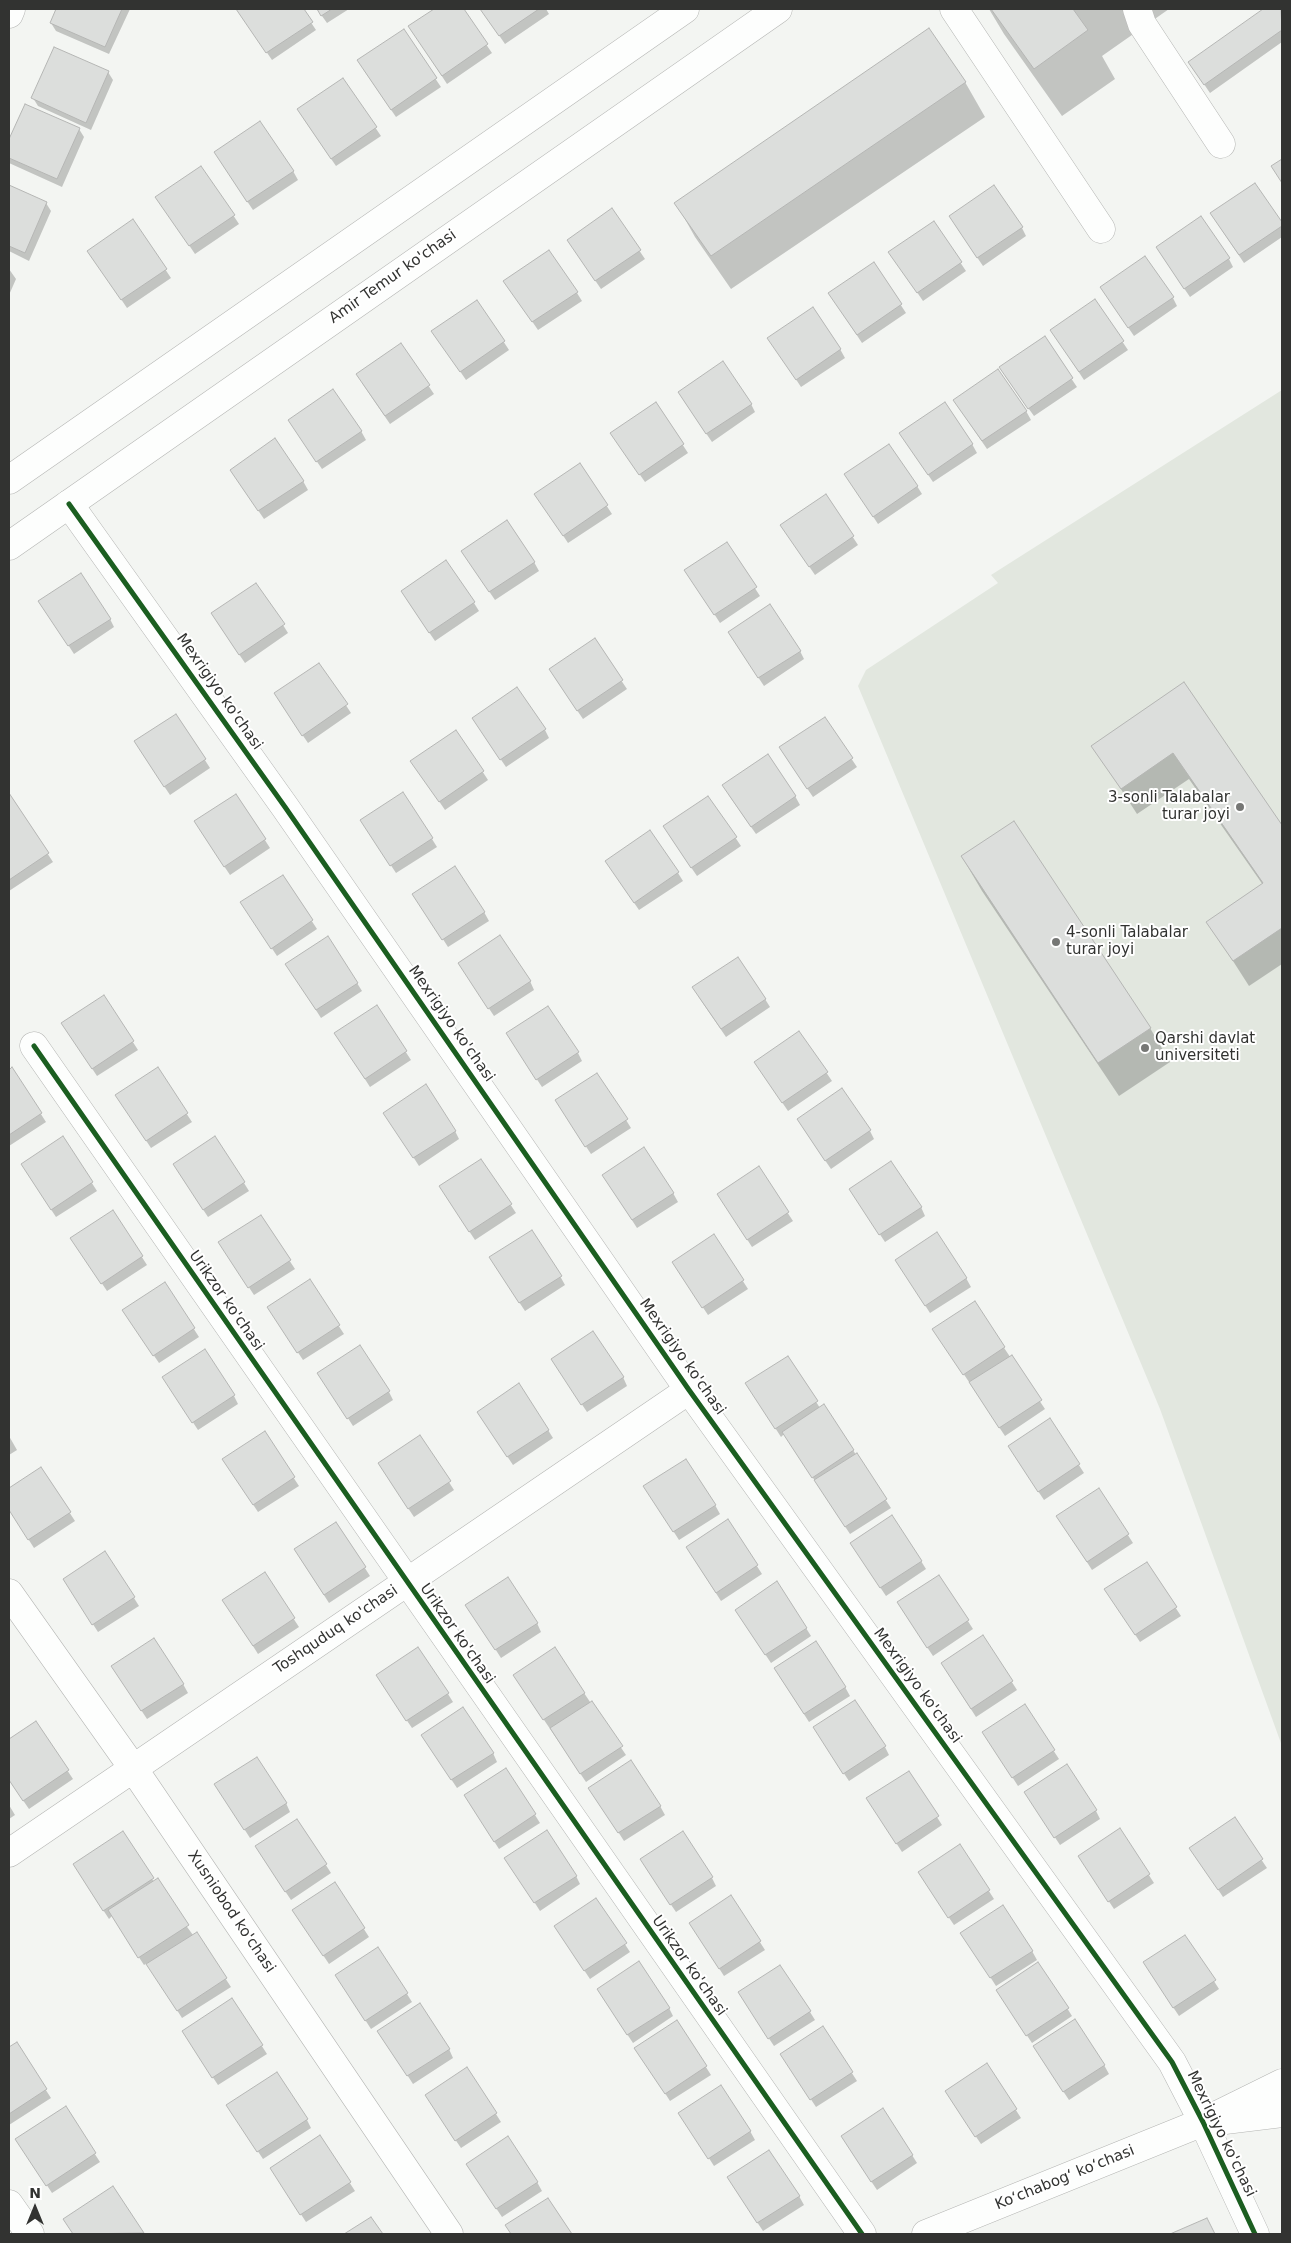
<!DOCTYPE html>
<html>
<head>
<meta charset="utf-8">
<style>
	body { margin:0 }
	#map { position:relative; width:1291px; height:2243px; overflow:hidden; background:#f3f5f2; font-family:"DejaVu Sans",sans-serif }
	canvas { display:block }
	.frame { position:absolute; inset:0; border:10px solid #323331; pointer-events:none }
	.north { position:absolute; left:10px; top:2183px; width:50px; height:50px; -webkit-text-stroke:4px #fff; paint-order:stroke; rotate:0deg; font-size:14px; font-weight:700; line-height:20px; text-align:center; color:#323331 }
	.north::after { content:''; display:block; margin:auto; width:18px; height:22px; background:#323331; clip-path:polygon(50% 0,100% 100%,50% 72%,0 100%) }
</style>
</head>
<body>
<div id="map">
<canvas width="1291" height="2243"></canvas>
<div class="frame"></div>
<div class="north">N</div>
</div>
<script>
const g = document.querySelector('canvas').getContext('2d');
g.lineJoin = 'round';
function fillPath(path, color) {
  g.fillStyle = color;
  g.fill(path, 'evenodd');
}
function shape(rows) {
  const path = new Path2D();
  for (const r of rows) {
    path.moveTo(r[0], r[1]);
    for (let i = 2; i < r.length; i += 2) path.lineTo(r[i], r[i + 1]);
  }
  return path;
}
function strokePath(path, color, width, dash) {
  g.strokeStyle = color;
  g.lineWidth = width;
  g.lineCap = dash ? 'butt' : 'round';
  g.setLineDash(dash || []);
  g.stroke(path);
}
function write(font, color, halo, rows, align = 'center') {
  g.font = font + ' "DejaVu Sans",sans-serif';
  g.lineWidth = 4;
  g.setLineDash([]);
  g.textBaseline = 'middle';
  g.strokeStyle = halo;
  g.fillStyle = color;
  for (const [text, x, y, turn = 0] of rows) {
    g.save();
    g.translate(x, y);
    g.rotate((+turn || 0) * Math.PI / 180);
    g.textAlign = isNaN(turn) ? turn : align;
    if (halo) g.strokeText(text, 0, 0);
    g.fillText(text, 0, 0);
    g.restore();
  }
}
fillPath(shape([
	[1282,390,1282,1746,1160,1409,858,686,866,670,998,583,991,575]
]), '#e2e7df');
fillPath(shape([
	[57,9,130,9,109,54,56,31,51,23],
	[237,9,302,9,316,30,272,60],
	[317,9,349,9,327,23],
	[436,9,462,9,492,53,447,84,410,27],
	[481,9,546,9,549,14,505,44],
	[989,9,1169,9,1102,56,1115,79,1062,116,1004,34],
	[1266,9,1279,9,1282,13,1282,42,1210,93,1189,62],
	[403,31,441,87,396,117,363,69],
	[108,72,113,80,91,130,38,106,33,98],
	[343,80,381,136,336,166,303,118],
	[965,82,985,117,731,289,695,237,676,203],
	[26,105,79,129,84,137,62,187,9,163,9,142],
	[220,161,293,171,298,180,253,210],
	[201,167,239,224,195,254,162,205],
	[1255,184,1282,224,1282,237,1244,263,1211,214],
	[9,186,46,203,51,211,29,261,9,251],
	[612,210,645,259,601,289,573,248],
	[133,221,171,278,127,308,94,259],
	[933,222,966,271,923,301,895,260],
	[955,225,1022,228,1026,236,983,266],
	[1162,256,1229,259,1233,267,1190,297],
	[874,264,906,313,862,343,835,302],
	[9,269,16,279,9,295],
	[510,289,577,293,582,301,538,330],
	[1106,295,1173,298,1177,306,1134,336],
	[477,301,509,350,466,380,438,339],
	[1095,301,1128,350,1084,380,1057,339],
	[1044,338,1077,387,1034,416,1005,376],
	[401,345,434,394,390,424,362,383],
	[774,346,840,349,845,358,801,387],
	[684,401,751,404,755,412,712,442],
	[656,404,688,453,645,482,617,442],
	[959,408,1026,411,1031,420,987,449],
	[294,428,361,431,366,440,322,469],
	[906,442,972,444,977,453,933,482],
	[579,464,612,514,568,543,541,502],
	[236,478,303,481,308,490,264,519],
	[851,483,917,486,922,494,878,524],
	[826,496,858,545,815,575,787,534],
	[726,544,760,596,720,623,691,578],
	[467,559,534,562,539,571,495,600],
	[407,600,474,603,479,611,435,641],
	[45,609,110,619,114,627,74,654],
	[217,622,283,625,288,633,245,663],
	[594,640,627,689,583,719,555,678],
	[734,641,800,651,804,659,764,686],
	[319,664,351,713,308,743,280,702],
	[1184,683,1282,827,1282,964,1249,986,1208,922,1263,885,1189,779,1137,814,1093,746],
	[176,715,210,768,170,795,140,750],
	[824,718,857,767,813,797,785,756],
	[478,726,545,730,549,738,506,767],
	[456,731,488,780,445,810,417,769],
	[728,794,795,796,800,805,756,834],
	[9,795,53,862,9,891],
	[236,795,270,848,230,875,200,830],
	[708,797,741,846,697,876,669,835],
	[367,829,432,839,437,847,396,873],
	[962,857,1150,1028,1170,1062,1119,1096,982,891],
	[611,869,678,873,683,881,639,910],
	[283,877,317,929,277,956,247,911],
	[419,902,484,912,489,921,448,947],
	[464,971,530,981,534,990,494,1016],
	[292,973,357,983,362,991,321,1018],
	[698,996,765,999,770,1007,726,1037],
	[104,997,138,1050,97,1076,68,1032],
	[376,1007,411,1060,370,1087,341,1042],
	[799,1032,832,1081,788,1111,760,1070],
	[512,1042,578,1053,582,1061,542,1087],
	[12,1069,46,1122,9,1146,9,1071],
	[157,1069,192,1122,151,1148,122,1104],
	[561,1109,626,1120,631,1128,591,1154],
	[390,1121,455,1131,459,1139,419,1166],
	[803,1128,870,1131,874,1139,831,1169],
	[63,1138,97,1191,56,1217,27,1173],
	[481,1160,516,1213,475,1240,445,1195],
	[758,1168,793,1221,752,1247,723,1202],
	[179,1173,244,1183,249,1191,208,1217],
	[608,1183,673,1193,678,1202,637,1228],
	[855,1197,921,1207,925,1216,885,1242],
	[113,1212,147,1265,107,1291,77,1246],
	[260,1216,295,1269,254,1295,225,1251],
	[714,1236,748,1289,708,1315,678,1270],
	[495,1266,560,1276,565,1285,525,1311],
	[901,1268,966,1278,971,1287,930,1313],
	[309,1281,344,1334,303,1360,273,1315],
	[165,1284,199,1337,159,1363,129,1319],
	[974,1303,1045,1409,1005,1436,939,1337],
	[787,1357,820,1408,824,1406,891,1508,850,1534,784,1434,781,1437,752,1392],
	[557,1367,623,1377,627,1386,587,1412],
	[324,1381,389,1392,393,1400,353,1426],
	[169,1386,234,1396,238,1404,198,1430],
	[483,1420,548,1430,553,1438,513,1465],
	[1050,1420,1084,1473,1044,1500,1014,1455],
	[264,1433,299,1486,258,1512,229,1468],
	[9,1436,17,1450,9,1455],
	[420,1437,454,1490,414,1517,384,1472],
	[41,1469,75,1521,34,1548,9,1509,9,1489],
	[1099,1490,1133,1543,1092,1570,1063,1525],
	[650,1495,715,1505,720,1514,679,1540],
	[728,1521,762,1574,721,1601,692,1556],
	[336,1523,370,1576,329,1603,300,1558],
	[856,1551,921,1561,926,1569,886,1596],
	[1146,1563,1181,1616,1140,1642,1111,1598],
	[264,1574,299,1627,258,1654,229,1608],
	[939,1576,973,1629,933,1656,903,1611],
	[69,1587,134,1598,139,1606,98,1632],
	[472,1613,537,1623,541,1632,501,1658],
	[741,1618,806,1628,811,1636,771,1663],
	[983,1637,1017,1690,976,1717,947,1672],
	[118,1675,183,1684,188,1693,147,1719],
	[780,1677,845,1687,850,1696,809,1722],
	[519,1683,584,1693,626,1755,586,1782],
	[382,1684,448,1694,453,1702,412,1728],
	[1024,1706,1059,1759,1018,1786,989,1741],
	[35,1722,73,1779,29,1809,9,1780,9,1740],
	[819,1736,885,1747,889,1755,849,1781],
	[427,1743,493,1753,497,1762,457,1788],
	[908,1772,942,1825,902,1852,873,1807],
	[221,1793,286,1803,290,1812,250,1838],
	[595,1796,660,1806,665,1815,624,1841],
	[1031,1801,1096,1811,1100,1819,1060,1845],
	[470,1804,535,1815,540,1823,499,1849],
	[9,1805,15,1815,9,1819],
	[1234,1819,1267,1868,1223,1897,1196,1856],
	[297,1820,331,1873,291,1900,261,1855],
	[1120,1830,1154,1883,1114,1909,1084,1864],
	[123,1833,154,1882,193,1935,196,1934,231,1987,182,2018,147,1963,144,1965,112,1916,109,1919,79,1873],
	[960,1846,994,1899,954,1925,924,1881],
	[511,1866,576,1876,580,1884,540,1911],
	[646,1868,712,1878,716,1886,676,1912],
	[335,1884,369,1937,329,1964,299,1919],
	[731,1897,765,1950,724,1976,695,1931],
	[596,1900,630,1952,590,1979,560,1934],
	[1185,1936,1219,1989,1179,2016,1149,1971],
	[967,1941,1032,1951,1037,1960,996,1986],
	[342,1984,407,1994,412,2002,371,2029],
	[603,1998,669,2008,673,2016,633,2043],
	[1002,1998,1067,2008,1072,2016,1032,2043],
	[232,2000,267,2054,218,2085,188,2040],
	[744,2001,810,2012,815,2020,774,2046],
	[677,2022,711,2075,670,2101,641,2056],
	[823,2028,857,2081,816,2107,787,2063],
	[384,2039,449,2049,453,2058,413,2084],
	[16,2044,51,2098,9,2125,9,2049],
	[1039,2055,1104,2065,1109,2074,1069,2100],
	[987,2065,1021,2118,981,2144,951,2100],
	[467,2068,501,2122,461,2148,431,2104],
	[65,2108,100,2162,52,2193,22,2147],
	[233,2114,307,2120,311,2128,263,2159],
	[685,2121,750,2131,755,2140,714,2166],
	[320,2137,355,2191,306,2222,276,2176],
	[847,2145,912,2155,917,2163,877,2190],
	[472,2172,537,2182,542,2191,502,2217],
	[733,2186,799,2196,804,2205,763,2231],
	[113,2188,144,2234,74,2234,65,2219],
	[548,2199,570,2234,512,2234,507,2226]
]), '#0003');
const building = shape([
	[56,9,122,9,105,47,50,23,56,9],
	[236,9,304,9,313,22,266,53,236,9],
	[317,9,332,9,321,16,317,9],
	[434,9,464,9,488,44,442,76,408,26,434,9],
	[480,9,539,9,499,36,480,9],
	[991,9,1073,9,1088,30,1034,69,991,9],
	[1263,9,1281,9,1282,30,1204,85,1188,62,1263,9],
	[929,28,966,82,711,256,674,203,929,28],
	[404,29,437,78,391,110,357,60,404,29],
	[54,47,109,71,86,123,31,98,54,47],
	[343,78,377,127,331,159,297,109,343,78],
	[25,104,80,128,57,179,9,158,9,139,25,104],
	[260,121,294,171,247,202,214,152,260,121],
	[1282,159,1282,183,1271,166,1282,159],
	[201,166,235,215,189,246,155,197,201,166],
	[1255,183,1282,222,1282,226,1239,255,1210,213,1255,183],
	[9,185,47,202,25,253,9,246,9,185],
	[994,185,1023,227,977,258,949,216,994,185],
	[612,208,641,250,595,281,567,240,612,208],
	[1201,216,1230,258,1184,289,1156,247,1201,216],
	[133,219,167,269,121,300,87,251,133,219],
	[934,221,962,262,917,293,888,252,934,221],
	[549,250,578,292,532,322,503,281,549,250],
	[1145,256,1174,297,1128,328,1100,287,1145,256],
	[874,262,902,304,857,335,828,293,874,262],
	[1095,299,1124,341,1079,372,1050,330,1095,299],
	[477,300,505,341,460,372,431,331,477,300],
	[813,307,841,349,796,380,767,338,813,307],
	[1045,336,1073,378,1028,409,999,367,1045,336],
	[401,343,430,385,385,416,356,374,401,343],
	[723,361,752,404,706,434,678,392,723,361],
	[998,369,1027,411,982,441,953,400,998,369],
	[333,389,362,431,316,462,288,420,333,389],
	[656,402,684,444,639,475,610,433,656,402],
	[945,402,973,444,928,475,899,433,945,402],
	[275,438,304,481,258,511,230,470,275,438],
	[889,444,918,486,873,517,844,474,889,444],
	[580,463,608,505,563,536,534,494,580,463],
	[826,494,854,536,809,567,780,525,826,494],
	[507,520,535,562,489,592,461,551,507,520],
	[727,542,757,587,714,615,684,570,727,542],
	[446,560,475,602,429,633,401,591,446,560],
	[81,573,111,619,68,646,38,601,81,573],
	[256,583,285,624,239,655,211,613,256,583],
	[770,604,801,651,758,678,728,632,770,604],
	[595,638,623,680,577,711,549,669,595,638],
	[319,663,348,704,302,736,274,693,319,663],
	[1184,682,1282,825,1282,928,1233,961,1206,922,1263,883,1173,753,1121,789,1091,746,1184,682],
	[517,687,546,729,500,760,472,718,517,687],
	[176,714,206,759,164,787,134,741,176,714],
	[825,717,853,758,807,789,779,747,825,717],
	[456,730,484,771,439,802,410,761,456,730],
	[768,754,796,796,751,827,722,785,768,754],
	[403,792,433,838,390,866,360,820,403,792],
	[9,793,49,853,9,880,9,793],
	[236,794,266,839,224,867,194,821,236,794],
	[708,796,737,837,691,868,663,826,708,796],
	[1014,821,1151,1028,1098,1063,961,856,1014,821],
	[650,830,679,872,634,903,605,861,650,830],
	[455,866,485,912,442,940,412,894,455,866],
	[283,875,313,920,271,949,240,902,283,875],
	[500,935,531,981,488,1009,458,963,500,935],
	[328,936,358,983,316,1010,285,964,328,936],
	[738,957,766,999,721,1029,692,987,738,957],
	[104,995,134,1041,92,1069,61,1023,104,995],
	[377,1005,407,1051,365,1079,334,1033,377,1005],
	[548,1006,579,1052,536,1080,506,1033,548,1006],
	[799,1031,828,1072,782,1103,754,1062,799,1031],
	[12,1067,42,1113,9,1135,9,1070,12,1067],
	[158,1067,188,1113,146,1141,115,1095,158,1067],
	[597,1073,628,1119,585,1147,555,1100,597,1073],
	[426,1084,456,1131,413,1158,383,1113,426,1084],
	[842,1088,871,1130,825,1161,797,1119,842,1088],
	[63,1136,93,1182,51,1210,21,1164,63,1136],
	[215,1136,245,1182,203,1210,173,1164,215,1136],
	[644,1147,674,1193,632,1220,602,1175,644,1147],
	[481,1159,512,1204,469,1232,439,1186,481,1159],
	[891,1161,922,1207,879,1235,849,1189,891,1161],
	[759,1166,789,1212,747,1240,717,1194,759,1166],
	[113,1210,143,1256,101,1284,70,1238,113,1210],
	[261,1215,291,1260,248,1288,218,1242,261,1215],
	[532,1230,562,1276,519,1303,489,1257,532,1230],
	[937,1232,967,1278,925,1306,895,1260,937,1232],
	[714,1234,744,1280,702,1308,672,1262,714,1234],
	[310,1279,340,1325,297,1353,267,1307,310,1279],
	[165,1282,195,1328,153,1356,122,1310,165,1282],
	[975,1301,1005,1347,963,1375,932,1329,975,1301],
	[593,1331,624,1377,581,1405,551,1359,593,1331],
	[360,1345,390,1391,347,1419,317,1373,360,1345],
	[205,1349,235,1395,192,1423,162,1377,205,1349],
	[1012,1355,1042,1400,999,1428,969,1382,1012,1355],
	[788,1356,818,1401,775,1429,745,1383,788,1356],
	[519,1383,549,1430,507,1457,477,1412,519,1383],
	[824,1404,854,1450,812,1478,782,1432,824,1404],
	[1050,1418,1080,1464,1038,1492,1008,1446,1050,1418],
	[265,1431,295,1477,253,1505,222,1459,265,1431],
	[420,1435,451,1481,408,1509,378,1463,420,1435],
	[857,1453,887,1499,845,1527,814,1480,857,1453],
	[686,1459,716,1505,673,1532,643,1486,686,1459],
	[41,1467,71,1512,28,1540,9,1510,9,1488,41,1467],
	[1099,1488,1129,1534,1087,1562,1056,1516,1099,1488],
	[892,1515,922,1561,880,1588,850,1543,892,1515],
	[728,1519,758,1565,716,1593,686,1547,728,1519],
	[336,1522,366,1567,324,1595,294,1549,336,1522],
	[105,1551,135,1597,92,1625,63,1579,105,1551],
	[1147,1562,1177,1607,1135,1635,1104,1589,1147,1562],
	[265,1572,295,1618,253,1646,222,1600,265,1572],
	[939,1575,969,1620,927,1648,897,1602,939,1575],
	[508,1577,538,1623,495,1650,465,1605,508,1577],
	[777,1581,807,1628,765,1655,735,1610,777,1581],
	[983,1635,1013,1681,971,1709,941,1663,983,1635],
	[154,1638,184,1684,141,1711,111,1666,154,1638],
	[816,1641,846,1687,804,1714,774,1668,816,1641],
	[418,1647,449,1693,406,1721,376,1675,418,1647],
	[555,1647,585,1693,543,1720,513,1675,555,1647],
	[855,1700,886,1746,843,1774,813,1727,855,1700],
	[592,1701,623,1746,580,1774,550,1728,592,1701],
	[1025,1704,1055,1750,1012,1778,982,1732,1025,1704],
	[463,1707,494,1753,451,1780,421,1735,463,1707],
	[36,1721,69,1770,23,1801,9,1780,9,1739,36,1721],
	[257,1757,287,1803,244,1830,214,1784,257,1757],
	[631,1760,661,1806,618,1833,588,1788,631,1760],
	[1067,1764,1097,1810,1054,1838,1024,1792,1067,1764],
	[506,1768,536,1814,494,1842,464,1795,506,1768],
	[909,1771,939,1816,896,1844,866,1798,909,1771],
	[1235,1817,1263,1859,1218,1890,1189,1848,1235,1817],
	[297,1819,327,1864,285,1892,255,1846,297,1819],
	[1120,1828,1150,1874,1108,1902,1078,1856,1120,1828],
	[547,1830,577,1876,534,1903,504,1858,547,1830],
	[123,1831,154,1878,103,1911,73,1864,123,1831],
	[683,1831,713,1877,670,1905,640,1859,683,1831],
	[960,1844,990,1890,948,1918,918,1872,960,1844],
	[158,1878,189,1925,138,1958,108,1910,158,1878],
	[335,1882,365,1928,323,1956,292,1910,335,1882],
	[731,1895,761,1941,719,1969,689,1923,731,1895],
	[596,1898,627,1943,584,1971,554,1926,596,1898],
	[1003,1905,1033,1951,990,1978,960,1933,1003,1905],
	[197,1932,227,1978,177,2011,146,1964,197,1932],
	[1185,1935,1216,1980,1173,2008,1143,1962,1185,1935],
	[378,1947,408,1993,365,2021,335,1975,378,1947],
	[639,1961,670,2008,627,2035,597,1989,639,1961],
	[1038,1962,1069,2008,1026,2036,996,1990,1038,1962],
	[780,1965,811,2011,768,2039,738,1992,780,1965],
	[232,1998,263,2045,212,2078,182,2031,232,1998],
	[420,2003,450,2049,407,2076,377,2031,420,2003],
	[1075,2019,1105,2065,1063,2092,1033,2046,1075,2019],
	[677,2020,707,2066,665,2094,634,2048,677,2020],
	[823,2026,853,2072,810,2100,780,2054,823,2026],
	[17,2042,47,2089,9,2114,9,2047,17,2042],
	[987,2063,1017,2109,975,2137,945,2091,987,2063],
	[467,2067,497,2113,455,2141,425,2095,467,2067],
	[277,2072,308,2119,257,2152,226,2105,277,2072],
	[721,2085,751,2131,708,2159,678,2113,721,2085],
	[66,2106,96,2153,46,2186,15,2139,66,2106],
	[883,2108,913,2155,871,2182,841,2136,883,2108],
	[320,2135,351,2182,300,2215,270,2168,320,2135],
	[508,2136,538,2182,496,2209,466,2164,508,2136],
	[769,2150,800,2196,757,2223,727,2177,769,2150],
	[113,2186,144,2233,73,2234,63,2219,113,2186],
	[548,2198,572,2234,511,2234,505,2225,548,2198],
	[371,2217,383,2234,344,2234,371,2217],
	[1207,2218,1215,2234,1170,2234,1207,2218]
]);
fillPath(building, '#dcdedc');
strokePath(building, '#b5b6b4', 1);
const minor = shape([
	[954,9,1101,229],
	[1137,9,1142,24,1221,144],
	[9,14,11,9],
	[69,504,285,807,689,1390,1172,2062,1203,2122,1255,2234],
	[34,1046,862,2234],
	[9,1593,133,1768,449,2234],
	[9,1853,689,1390],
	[9,2204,30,2234],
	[926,2234,1203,2122]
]);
const major = shape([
	[9,480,685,9],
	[9,546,778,9],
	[1225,2120,1282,2113],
	[1203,2122,1282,2083]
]);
strokePath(minor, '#b4b5b3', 29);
strokePath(major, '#b4b5b3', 29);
strokePath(minor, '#fdfefd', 28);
strokePath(major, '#fdfefd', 28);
strokePath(shape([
	[69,504,285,807,689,1390,1172,2062,1203,2122,1255,2234],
	[34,1046,862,2234]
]), '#1b5e20', 5);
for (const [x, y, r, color] of [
	[1240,807,5,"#767775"],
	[1056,942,5,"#767775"],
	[1145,1048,5,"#767775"]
]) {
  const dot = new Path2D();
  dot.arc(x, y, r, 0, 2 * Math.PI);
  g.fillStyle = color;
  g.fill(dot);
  strokePath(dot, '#fff', 2);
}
write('15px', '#323331', '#fff', [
	["Amir Temur ko'chasi",393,277,-35],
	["Mexrigiyo ko'chasi",219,692,55],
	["Mexrigiyo ko'chasi",451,1024,55],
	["Urikzor ko'chasi",226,1301,55],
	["Mexrigiyo ko'chasi",682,1357,55],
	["Toshquduq ko'chasi",336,1630,-34],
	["Urikzor ko'chasi",457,1634,55],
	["Mexrigiyo ko'chasi",917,1686,54],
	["Xusniobod ko'chasi",231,1912,56],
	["Urikzor ko'chasi",689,1966,55],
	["Mexrigiyo ko'chasi",1221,2134,64],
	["Ko‘chabog‘ ko‘chasi",1065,2178,-22]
]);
write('15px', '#323331', '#fff', [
	["3-sonli Talabalar",1230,798,"right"],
	["turar joyi",1230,815,"right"],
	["4-sonli Talabalar",1066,933],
	["turar joyi",1066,950],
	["Qarshi davlat",1155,1039],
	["universiteti",1155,1056]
], 'left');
</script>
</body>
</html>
